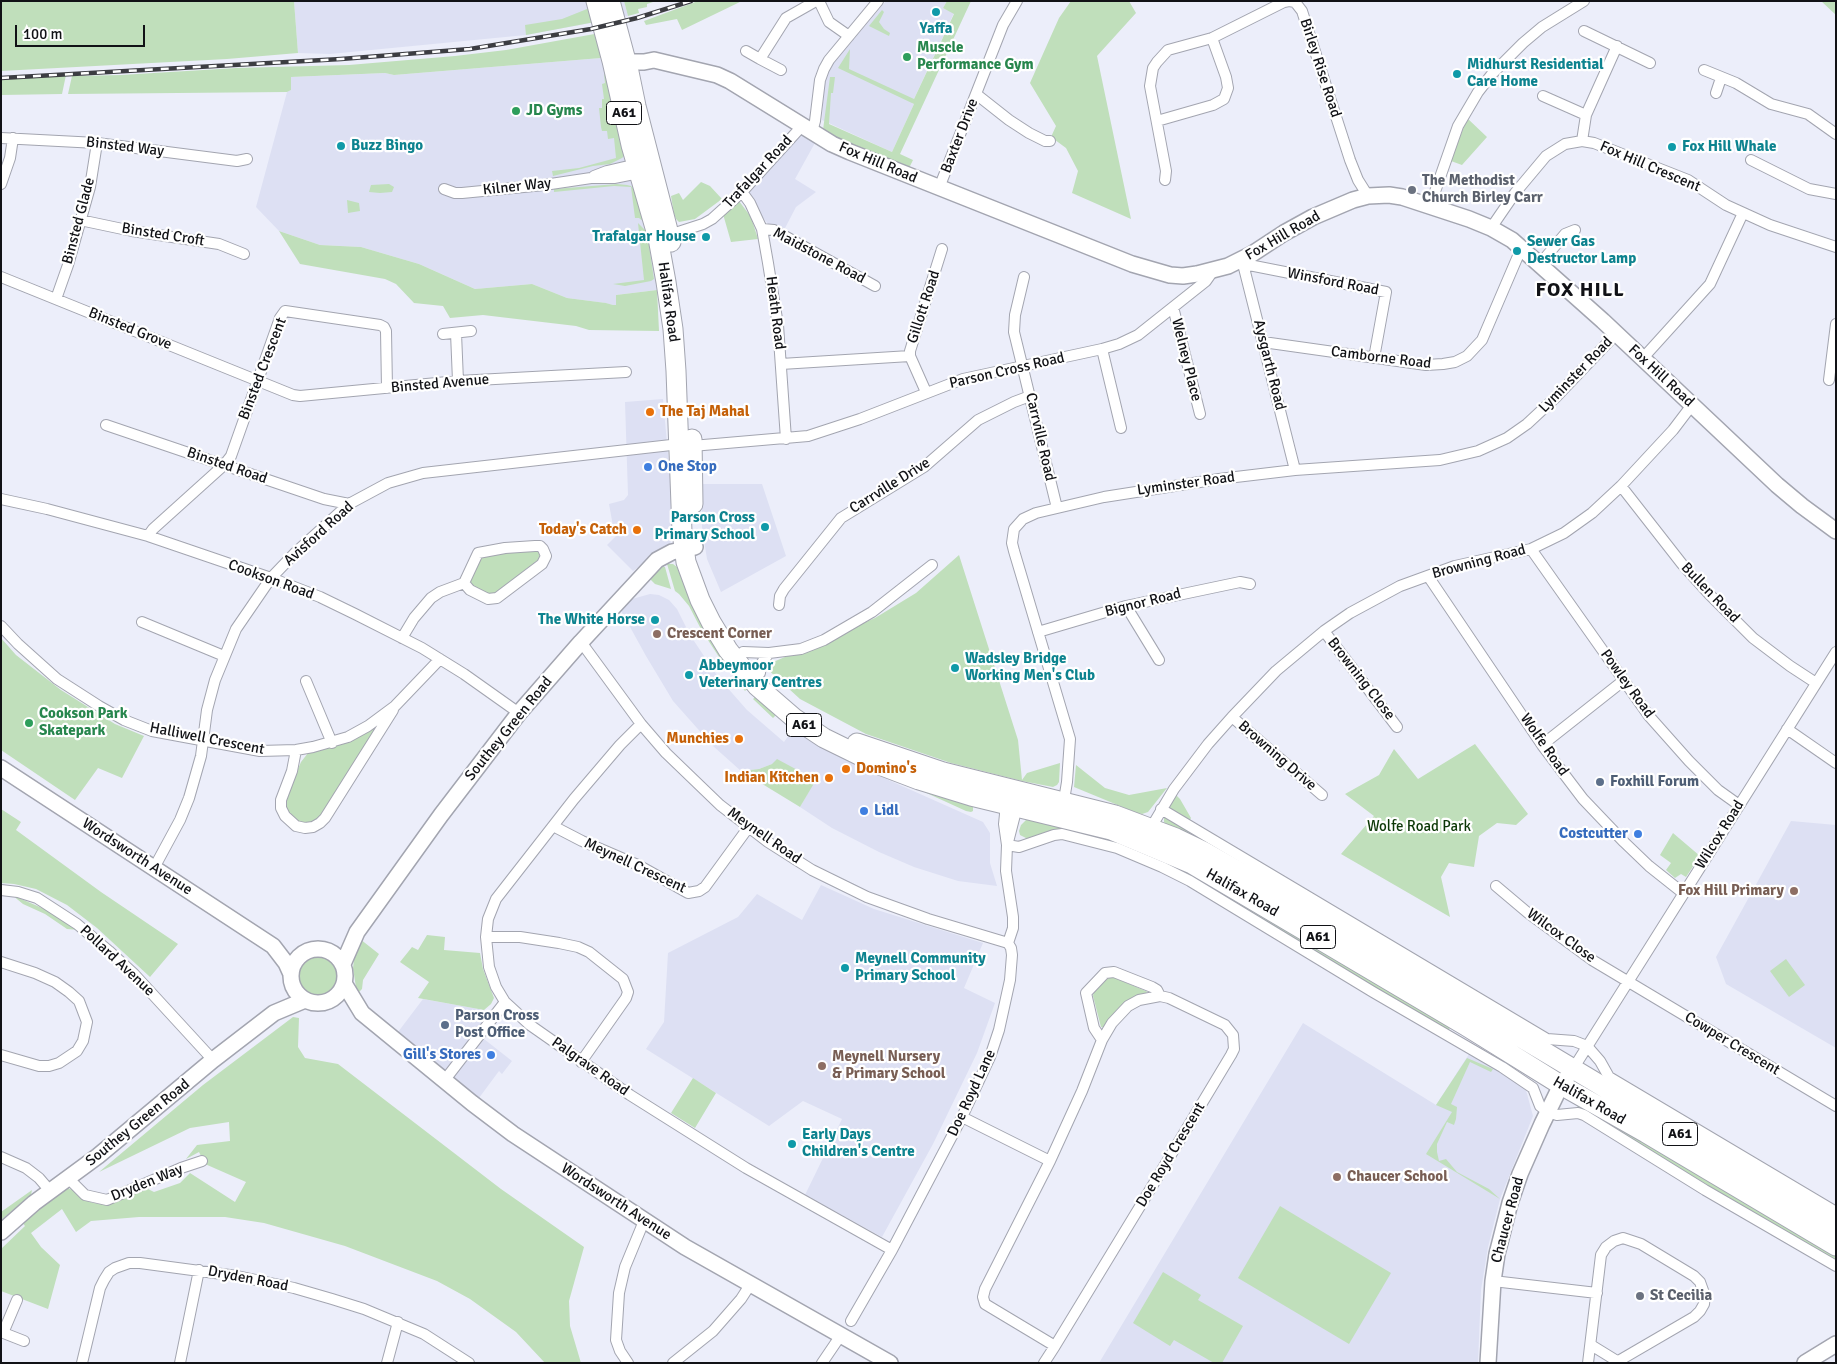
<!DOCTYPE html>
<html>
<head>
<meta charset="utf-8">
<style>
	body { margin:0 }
	#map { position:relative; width:1837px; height:1364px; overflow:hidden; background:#eceefa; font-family:Signika,sans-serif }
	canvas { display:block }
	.frame { position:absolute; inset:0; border:2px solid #111216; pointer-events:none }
	.scale { position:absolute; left:15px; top:25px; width:130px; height:22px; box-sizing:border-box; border:2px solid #111216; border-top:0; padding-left:6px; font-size:15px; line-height:18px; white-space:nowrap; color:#111216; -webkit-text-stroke:4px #fff; paint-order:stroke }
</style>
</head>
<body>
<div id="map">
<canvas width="1837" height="1364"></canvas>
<div class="frame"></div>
<div class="scale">100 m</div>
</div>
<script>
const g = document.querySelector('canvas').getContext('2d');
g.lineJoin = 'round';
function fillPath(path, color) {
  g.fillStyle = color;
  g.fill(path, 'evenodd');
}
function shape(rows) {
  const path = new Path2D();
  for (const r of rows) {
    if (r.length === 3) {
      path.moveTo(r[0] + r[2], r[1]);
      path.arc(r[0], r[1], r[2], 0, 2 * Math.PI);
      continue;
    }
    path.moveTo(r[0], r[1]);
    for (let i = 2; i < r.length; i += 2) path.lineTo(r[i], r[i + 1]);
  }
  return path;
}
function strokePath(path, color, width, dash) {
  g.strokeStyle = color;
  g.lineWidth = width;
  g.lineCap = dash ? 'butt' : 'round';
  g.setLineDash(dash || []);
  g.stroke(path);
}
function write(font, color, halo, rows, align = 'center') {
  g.font = font + ' Signika,sans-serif';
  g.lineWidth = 4.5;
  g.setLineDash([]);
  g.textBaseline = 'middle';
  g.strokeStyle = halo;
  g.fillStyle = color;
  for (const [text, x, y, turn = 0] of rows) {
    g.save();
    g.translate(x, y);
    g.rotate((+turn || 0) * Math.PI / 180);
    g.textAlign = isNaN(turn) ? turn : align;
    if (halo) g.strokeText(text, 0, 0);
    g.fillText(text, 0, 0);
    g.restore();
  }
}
fillPath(shape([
	[294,1,624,1,628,16,526,35,330,54,298,53],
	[886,1,947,1,943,8,954,13,912,103,914,104,892,152,822,120,824,88,827,75,832,65],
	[601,58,609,74,650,240,657,278,657,290,616,295,616,305,613,305,605,303,567,298,532,284,475,289,419,264,361,247,320,245,279,231,256,207,287,92,291,90,291,77,385,73,394,75],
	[802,133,816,141,795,179,816,192,796,207,783,232,768,224,755,207,748,192],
	[663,399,675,531,670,544,633,571,607,545,615,537,609,504,624,500,628,495,625,402],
	[702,484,762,484,786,556,721,592,707,559,702,528],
	[650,594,659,595,669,600,677,609,690,635,718,677,747,710,784,742,789,735,798,733,857,766,983,822,990,833,990,863,997,886,958,881,914,867,879,852,832,828,800,807,815,780,772,764,759,769,741,771,713,746,673,701,646,656,619,607,632,599],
	[1791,821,1836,825,1836,1048,1726,984,1716,957],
	[821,885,874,909,983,943,964,988,995,1003,977,1053,933,1144,882,1237,805,1195,842,1119,803,1101,769,1126,646,1049,664,1022,668,953,738,917,757,894,802,920],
	[423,999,484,1010,499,1019,484,1039,512,1061,502,1074,499,1071,476,1102,395,1036],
	[1303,1023,1436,1105,1473,1048,1526,1090,1533,1116,1500,1199,1488,1247,1481,1290,1478,1363,1099,1363]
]), '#dde0f3');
fillPath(shape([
	[1,1,294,1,298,53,227,59,1,71],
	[624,1,656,1,647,4,647,7,638,9,639,13,628,16],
	[698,1,742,1,682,30,677,19,646,25,644,21],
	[947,1,971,1,900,154,913,160,908,170,825,133,823,130,830,77,835,77,833,93,831,93,829,124,892,152,914,104,838,68,850,49,849,69,914,99,954,14,943,8],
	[1071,1,1129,1,1136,13,1097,56,1131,219,1072,193,1078,171,1066,148,1051,137,1056,126,1030,83,1059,18],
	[1821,1,1836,1,1836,15],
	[592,7,595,22,526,35,525,25,562,19],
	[882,10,884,12,879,22,884,29,890,33,889,36,869,26],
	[600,33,605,50,601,58,394,75,385,73,291,77,291,90,287,92,68,94,72,76,121,75,236,68,349,65,455,56,506,50],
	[604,74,606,75,625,155,622,158,610,164,593,166,553,176,552,171,579,168,616,158,614,138,608,139,607,131,602,131,601,127,599,108,602,108,602,99,604,99,602,84,605,83],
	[66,75,62,94,1,95,1,80],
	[1467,118,1487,137,1462,165,1451,161],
	[701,182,710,186,722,199,695,219,679,222,676,219,674,214,671,196,679,193,683,200],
	[389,184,394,187,392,192,380,193,369,192,371,185],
	[617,184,627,185,631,186,634,189,644,222,639,218,635,218,631,187,614,186,554,192,554,189],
	[347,200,359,203,360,211,348,213],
	[739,201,751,217,758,239,731,242,723,214],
	[638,223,647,232,654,279,651,281,625,286,613,284,644,280],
	[279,231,320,245,361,247,419,264,475,289,532,284,567,298,606,303,613,305,616,305,616,295,657,290,659,331,589,330,576,326,483,315,450,318,443,306,414,303,396,284,385,279,300,264],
	[534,548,538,551,540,555,538,560,494,594,488,595,472,588,470,575,478,556],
	[959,555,1018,740,1022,780,1027,773,1060,763,1059,782,1057,785,1053,787,1022,781,951,763,866,734,800,699,764,666,875,618,916,593],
	[667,564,673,564,677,567,694,610,725,663,747,689,745,691,721,660,702,631,689,606,679,594,675,591],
	[662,566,665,567,671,589,655,584,650,579,650,577],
	[1,638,16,655,61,690,115,724,144,736,122,778,98,768,75,800,1,750],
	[756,696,776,715,773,718,753,699],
	[382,722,323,814,315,822,309,824,299,822,290,817,285,807,285,798,301,762,308,753],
	[1475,744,1528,814,1516,825,1497,823,1479,836,1474,867,1449,863,1441,877,1450,917,1341,854,1374,816,1345,794,1379,775,1394,749,1418,779],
	[777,759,816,780,800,807,741,771,759,769,772,764],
	[1076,765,1105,788,1129,795,1167,788,1148,812,1142,814,1137,813,1074,787],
	[920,790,948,795,973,807,973,811,971,812,966,811],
	[1176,795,1180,799,1191,818,1186,827,1361,933,1167,827,1164,822,1164,817],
	[1,809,21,822,16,830,101,892,178,944,150,977,97,928,67,905,36,889,14,884,1,883],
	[1026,820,1031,820,1148,848,1451,1026,1447,1033,1197,883,1080,836,1050,831,1023,842,1026,838,1020,835,1019,831,1021,825],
	[1673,833,1700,856,1686,877,1681,874,1675,878,1666,870,1671,863,1660,855],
	[12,895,49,911,79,930,67,929,45,914,23,904],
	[427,935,445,937,444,950,480,953,483,969,494,998,491,1004,484,1010,418,998,429,982,400,962,412,947,418,950],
	[360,939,379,954,363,980,362,989,357,994,353,968,355,952],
	[319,977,20],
	[1786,959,1805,985,1789,997,1770,971],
	[1111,976,1148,992,1136,997,1119,1008,1110,1018,1105,1028,1101,1027,1093,996,1094,990],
	[293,1017,299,1018,298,1047,305,1058,338,1064,501,1189,584,1247,569,1301,570,1326,581,1363,545,1363,516,1332,470,1299,437,1281,345,1246,264,1223,225,1217,139,1217,91,1221,76,1232,62,1209,31,1233,41,1247,60,1265,48,1309,1,1291,1,1249,25,1226,22,1222,67,1188,73,1190,79,1197,93,1203,108,1204,146,1188,154,1192,180,1183,190,1173,235,1202,246,1182,205,1164,199,1152,186,1159,197,1145,230,1141,229,1122,190,1128,99,1172,203,1085],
	[1467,1058,1493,1069,1491,1072,1470,1062,1451,1104,1457,1107,1456,1119,1454,1125,1447,1122,1437,1144,1437,1152,1439,1161,1446,1159,1457,1172,1489,1189,1500,1199,1426,1154,1452,1112,1436,1105],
	[693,1078,716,1093,695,1128,671,1113],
	[1580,1102,1836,1253,1836,1263,1663,1158,1576,1109],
	[32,1190,31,1195,1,1220,1,1212],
	[1280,1206,1391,1273,1349,1344,1238,1278],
	[1163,1272,1201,1295,1198,1300,1243,1326,1222,1363,1214,1363,1174,1340,1170,1346,1133,1323]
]), '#c0dfbb');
const street = shape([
	[819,1,829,22,849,36],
	[1584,31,1650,63],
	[746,51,760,59],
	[781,70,760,59,786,18,816,1],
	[1704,70,1736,83,1771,104,1808,114,1836,134],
	[1716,93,1721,78],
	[976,94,1009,120,1029,133,1045,141,1050,141],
	[1543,96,1586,115],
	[1157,121,1213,105,1224,99,1228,88,1226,77,1212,38],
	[812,132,815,121,820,80,824,69,829,60,878,1],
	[1,138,97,143,237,161,247,159],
	[1582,141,1586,115,1617,46],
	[1751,160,1809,189,1836,194],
	[594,176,607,171,637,164],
	[1165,180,1166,171,1150,86,1153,68,1157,62,1168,50,1212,38,1284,2,1289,1,1295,2,1302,11,1350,160,1358,180,1368,196],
	[1,184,10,158,13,138],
	[939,188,1003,25,1017,1],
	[444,189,455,193,462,193,544,185,591,178,614,178,639,173],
	[742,192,750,203,762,229,768,263,778,325,786,439],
	[1430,206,1458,126,1478,92,1492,74,1523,43,1542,27,1584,1],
	[80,220,132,231,219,244,244,254],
	[1491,228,1515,193,1546,156,1565,144,1582,141,1594,143,1688,180,1726,205,1770,225,1836,247],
	[762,229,774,230,875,286],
	[666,236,703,224,712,219,742,192,802,126],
	[1242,260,1295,470],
	[1244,264,1386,292,1374,358],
	[1539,265,1565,234,1575,230],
	[1,277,293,395,300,396,458,381,626,372],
	[1024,277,1015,315,1014,332,1057,508],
	[56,299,68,265,90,187,97,143],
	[1173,307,1200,414],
	[456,333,458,381],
	[443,334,471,331],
	[1263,342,1426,365,1443,364,1455,362,1467,356,1482,340,1521,249],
	[1102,349,1121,428],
	[1643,358,1710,284,1743,213],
	[781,364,910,356],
	[1829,380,1836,324],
	[926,392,910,356,910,351,942,249],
	[106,425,324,499,349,504],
	[692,446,808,436,860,419,963,379,1102,349,1119,344,1138,335,1206,281,1213,271],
	[1621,486,1682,564,1709,594,1753,638,1790,666,1816,683],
	[1,499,47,509,148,536,271,578,320,597,355,614,422,648,464,674,519,713],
	[148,536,153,529,224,465,231,456,280,318,285,311,380,325,384,327,386,331,387,388],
	[1531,549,1649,716,1689,761,1718,790,1739,805],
	[1428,576,1542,745,1583,799,1624,842,1649,866,1683,893],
	[779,605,780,596,784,589,841,518,924,467,978,420,1014,402,1030,396],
	[1126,606,1159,660],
	[142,622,224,656],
	[1,626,18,644,57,679,99,706,124,720,152,731,260,751,296,750,313,747,348,737,368,726,395,706,440,659],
	[1324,631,1397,727],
	[1038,632,1126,606,1240,582,1250,584],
	[402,638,414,618,431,598,440,592,464,583,478,553,505,548,535,546,540,546,543,549,546,556,542,564,497,598,488,599,470,590,464,583],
	[581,642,641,724,666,753,720,805,768,842,812,870,867,897,928,919,1008,943],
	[743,652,769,653,801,649,824,640,872,612,932,565],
	[760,673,761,664,769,653],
	[306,681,332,743],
	[1232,717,1322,795],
	[641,724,620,745,574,799,496,899,488,919,486,937,489,967,496,987,505,1002,530,1025,630,1095,746,1168,892,1250],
	[1787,729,1836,763],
	[1542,745,1623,681],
	[296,750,292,771,281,800,281,808,285,816,296,826,305,828,313,827,320,823,325,818,393,710],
	[1006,804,1004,824,1007,845,1006,871,1013,917,1013,928,1008,943],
	[1063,806,1067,782,1070,739,1014,551,1012,543,1014,529,1023,519,1036,513,1104,497,1219,479,1295,470,1440,460,1478,451,1507,438,1527,424,1556,397,1616,334],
	[1161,809,1547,1039,1574,1041,1587,1046,1600,1061,1609,1077,1836,1212],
	[553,826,582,841,638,865,688,893,699,891,705,887,748,828],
	[1149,831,1174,789,1208,744,1232,717,1276,671,1324,631,1350,613,1400,586,1455,566,1531,549,1564,533,1592,513,1621,486,1673,430,1692,405],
	[1008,842,1017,807],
	[1007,845,1019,847,1054,835,1062,834,1117,848,1162,867,1190,881,1373,992,1502,1067,1533,1088,1540,1106,1548,1112,1557,1115,1578,1113,1584,1115,1705,1190,1836,1266],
	[154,868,180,820,189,798,201,756,207,710,215,680,236,629,271,578,295,553,349,504,388,483,423,473,680,444],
	[1496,886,1528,913,1592,960,1836,1106],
	[1,890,18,892,37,898,77,924,109,951,134,974,213,1060],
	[486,937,520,937,559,943,578,947,589,952,623,979,628,992,626,998,581,1062],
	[1,962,35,973,55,982,69,992,79,1001,87,1022,83,1041,77,1051,59,1063,49,1066,39,1066,1,1055],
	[1102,1040,1094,1028,1086,993,1105,973,1114,972,1152,987,1157,990,1160,996],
	[1573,1069,1836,652],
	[444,1081,505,1002],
	[962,1117,1050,1161],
	[1,1157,26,1168,39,1178,51,1192],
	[68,1178,85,1195,107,1200,181,1168,202,1161],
	[1493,1281,1597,1293],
	[851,1321,892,1250,962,1117,990,1057,999,1030,1010,980,1012,955,1011,948,1008,943],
	[1,1332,24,1341],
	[3,1333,17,1300],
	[1591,1345,1617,1361],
	[82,1363,100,1288,104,1280,109,1272,115,1268,129,1263,140,1263,237,1276,294,1288,332,1299,364,1309,424,1334,469,1363],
	[180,1363,199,1270],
	[387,1363,398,1322],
	[628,1363,620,1351,616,1340,619,1293,625,1267,644,1221],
	[673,1363,713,1331,741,1299,750,1285],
	[822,1363,841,1335],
	[1044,1363,1055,1346,1139,1208,1231,1055,1234,1049,1233,1035,1225,1025,1169,998,1160,996,1139,1000,1128,1006,1112,1023,1102,1040,1082,1091,1050,1161,985,1289,983,1297,985,1304,1055,1346],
	[1588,1363,1601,1255,1606,1247,1614,1241,1623,1238,1641,1244,1694,1276,1700,1282,1705,1296,1704,1304,1700,1311,1694,1317,1615,1363]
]);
const secondary = shape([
	[626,62,644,62,654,60,717,75,730,81,832,144,850,152,1132,264,1170,275,1183,276,1197,274,1228,266,1252,254,1284,233,1313,217,1353,200,1368,196,1389,195,1402,197,1469,219,1491,228,1512,240,1603,321,1777,485,1802,506,1836,531],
	[1,768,273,946,286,963,291,974],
	[318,976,27],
	[343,964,357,932,441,815,519,713,581,642,657,560,672,552,695,547],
	[345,985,362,1013,472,1103,513,1134,685,1247,890,1363],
	[1,1232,34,1203,98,1156,213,1060,274,1013,305,1000],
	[1488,1363,1493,1281,1497,1254,1510,1203,1520,1174,1542,1124,1561,1085,1573,1069],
	[1805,1363,1836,1344]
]);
const highway = shape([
	[596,1,612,61,631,145,658,238,666,282,673,329,676,371,682,532,686,562,700,600,711,622,728,650,757,686,794,718,824,738,877,764,919,780,971,796,1111,830,1192,864,1466,1026,1561,1085,1646,1133,1836,1246],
	[610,1,629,72,636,106,671,242],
	[692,439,693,504],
	[857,743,943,772,1115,815,1176,838,1203,851,1319,917,1836,1226]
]);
strokePath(street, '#a3a5b0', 12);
strokePath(secondary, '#a3a5b0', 18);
strokePath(highway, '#a3a5b0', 21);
strokePath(street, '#fff', 10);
strokePath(secondary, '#fff', 15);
strokePath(highway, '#fff', 19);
const rail = shape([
	[1,78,341,59,470,49,591,29,637,18,691,1]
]);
strokePath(rail, '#3c3d42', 4.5);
strokePath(rail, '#fff', 2.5, [8]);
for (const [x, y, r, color] of [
	[936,12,5,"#0f9aa8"],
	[907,57,5,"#2e9e5b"],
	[1457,74,5,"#0f9aa8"],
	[516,111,5,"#2e9e5b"],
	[341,146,5,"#0f9aa8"],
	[1672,147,5,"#0f9aa8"],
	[1412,190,5,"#6b7280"],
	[706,237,5,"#0f9aa8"],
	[1517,251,5,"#0f9aa8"],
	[650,412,5,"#e8710a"],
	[648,467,5,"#3f7fe0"],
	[765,527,5,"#0f9aa8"],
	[637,530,5,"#e8710a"],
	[655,620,5,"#0f9aa8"],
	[657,634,5,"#8d6e63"],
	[955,668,5,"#0f9aa8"],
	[689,675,5,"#0f9aa8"],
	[29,723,5,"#2e9e5b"],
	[739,739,5,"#e8710a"],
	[846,769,5,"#e8710a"],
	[829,778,5,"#e8710a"],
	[1600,782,5,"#5c6f8a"],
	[864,811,5,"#3f7fe0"],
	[1638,834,5,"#3f7fe0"],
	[1794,891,5,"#8d6e63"],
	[845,968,5,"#0f9aa8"],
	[445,1025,5,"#5c6f8a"],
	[491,1055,5,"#3f7fe0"],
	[822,1066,5,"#8d6e63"],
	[792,1144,5,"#0f9aa8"],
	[1337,1177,5,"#8d6e63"],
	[1640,1296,5,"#6b7280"]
]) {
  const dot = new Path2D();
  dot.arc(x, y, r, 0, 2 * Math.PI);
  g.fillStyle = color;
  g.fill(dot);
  strokePath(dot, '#fff', 2);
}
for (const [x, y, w] of [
	[624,113,35],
	[804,725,35],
	[1318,937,35],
	[1680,1134,35]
]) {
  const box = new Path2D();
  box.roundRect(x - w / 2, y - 11.5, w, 23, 4);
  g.fillStyle = '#fff';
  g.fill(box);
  strokePath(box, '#111216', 1);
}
write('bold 14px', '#111216', null, [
	["A61",624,113],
	["A61",804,725],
	["A61",1318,937],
	["A61",1680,1134]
]);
write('bold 15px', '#0d838f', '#fff', [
	["Yaffa",936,29,"center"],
	["Midhurst Residential",1467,65],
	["Care Home",1467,82],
	["Buzz Bingo",351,146],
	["Fox Hill Whale",1682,147],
	["Trafalgar House",696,237,"right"],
	["Sewer Gas",1527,242],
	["Destructor Lamp",1527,259],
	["Parson Cross",755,518,"right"],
	["Primary School",755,535,"right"],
	["The White Horse",645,620,"right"],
	["Wadsley Bridge",965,659],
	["Working Men's Club",965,676],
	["Abbeymoor",699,666],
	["Veterinary Centres",699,683],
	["Meynell Community",855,959],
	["Primary School",855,976],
	["Early Days",802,1135],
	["Children's Centre",802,1152]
], 'left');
write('bold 15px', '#27864d', '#fff', [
	["Muscle",917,48],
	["Performance Gym",917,65],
	["JD Gyms",526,111],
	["Cookson Park",39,714],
	["Skatepark",39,731]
], 'left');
write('15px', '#111216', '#fff', [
	["Birley Rise Road",1320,68,72],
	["Baxter Drive",960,136,-69],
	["Binsted Way",125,147,7],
	["Fox Hill Road",878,163,23],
	["Fox Hill Crescent",1650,167,23],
	["Trafalgar Road",758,172,-47],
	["Kilner Way",517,187,-6],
	["Binsted Glade",79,221,-75],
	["Binsted Croft",163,235,9],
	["Fox Hill Road",1283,236,-30],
	["Maidstone Road",819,256,28],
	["Winsford Road",1333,282,11],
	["Halifax Road",668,302,82],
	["Gillott Road",924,307,-72],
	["Heath Road",775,313,83],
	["Binsted Grove",130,329,22],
	["Camborne Road",1381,358,7],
	["Welney Place",1186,360,76],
	["Aysgarth Road",1269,365,76],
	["Binsted Crescent",263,369,-69],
	["Parson Cross Road",1007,371,-13],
	["Lyminster Road",1576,375,-46],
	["Fox Hill Road",1661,376,43],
	["Binsted Avenue",440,384,-5],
	["Carrville Road",1040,437,77],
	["Binsted Road",227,466,19],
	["Lyminster Road",1186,484,-8],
	["Carrville Drive",890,486,-32],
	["Avisford Road",319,534,-42],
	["Browning Road",1479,562,-15],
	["Cookson Road",271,580,20],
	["Bullen Road",1710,593,46],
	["Bignor Road",1143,603,-14],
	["Browning Close",1361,679,52],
	["Powley Road",1627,684,54],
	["Southey Green Road",509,729,-51],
	["Halliwell Crescent",207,739,11],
	["Wolfe Road",1544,745,55],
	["Browning Drive",1277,756,41],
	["Wilcox Road",1720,835,-58],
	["Meynell Road",764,836,35],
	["Wordsworth Avenue",137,857,33],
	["Meynell Crescent",635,866,25],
	["Halifax Road",1242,893,30],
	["Wilcox Close",1561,936,36],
	["Pollard Avenue",117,961,43],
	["Cowper Crescent",1732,1044,31],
	["Palgrave Road",590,1067,35],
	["Doe Royd Lane",972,1093,-65],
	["Halifax Road",1589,1101,30],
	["Southey Green Road",138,1123,-39],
	["Doe Royd Crescent",1171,1155,-59],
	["Dryden Way",147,1183,-22],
	["Wordsworth Avenue",616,1202,33],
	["Chaucer Road",1508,1220,-75],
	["Dryden Road",248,1279,11]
]);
write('bold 15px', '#5b616d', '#fff', [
	["The Methodist",1422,181],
	["Church Birley Carr",1422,198],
	["St Cecilia",1650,1296]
], 'left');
write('bold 15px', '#c56008', '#fff', [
	["The Taj Mahal",660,412,"left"],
	["Today's Catch",627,530],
	["Munchies",729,739],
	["Domino's",856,769,"left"],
	["Indian Kitchen",819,778]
], 'right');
write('bold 15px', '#366cbe', '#fff', [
	["One Stop",658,467],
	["Lidl",874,811],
	["Costcutter",1628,834,"right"],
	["Gill's Stores",481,1055,"right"]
], 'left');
write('bold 15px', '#785e54', '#fff', [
	["Crescent Corner",667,634],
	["Fox Hill Primary",1784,891,"right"],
	["Meynell Nursery",832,1057],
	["& Primary School",832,1074],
	["Chaucer School",1347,1177]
], 'left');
write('bold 15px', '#4e5e75', '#fff', [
	["Foxhill Forum",1610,782],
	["Parson Cross",455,1016],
	["Post Office",455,1033]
], 'left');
write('15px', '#0b3706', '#fff', [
	["Wolfe Road Park",1419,827]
]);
g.letterSpacing = '1px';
write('bold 20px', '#111216', '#fff', [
	["FOX HILL",1580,291]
]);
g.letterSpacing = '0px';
</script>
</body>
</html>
